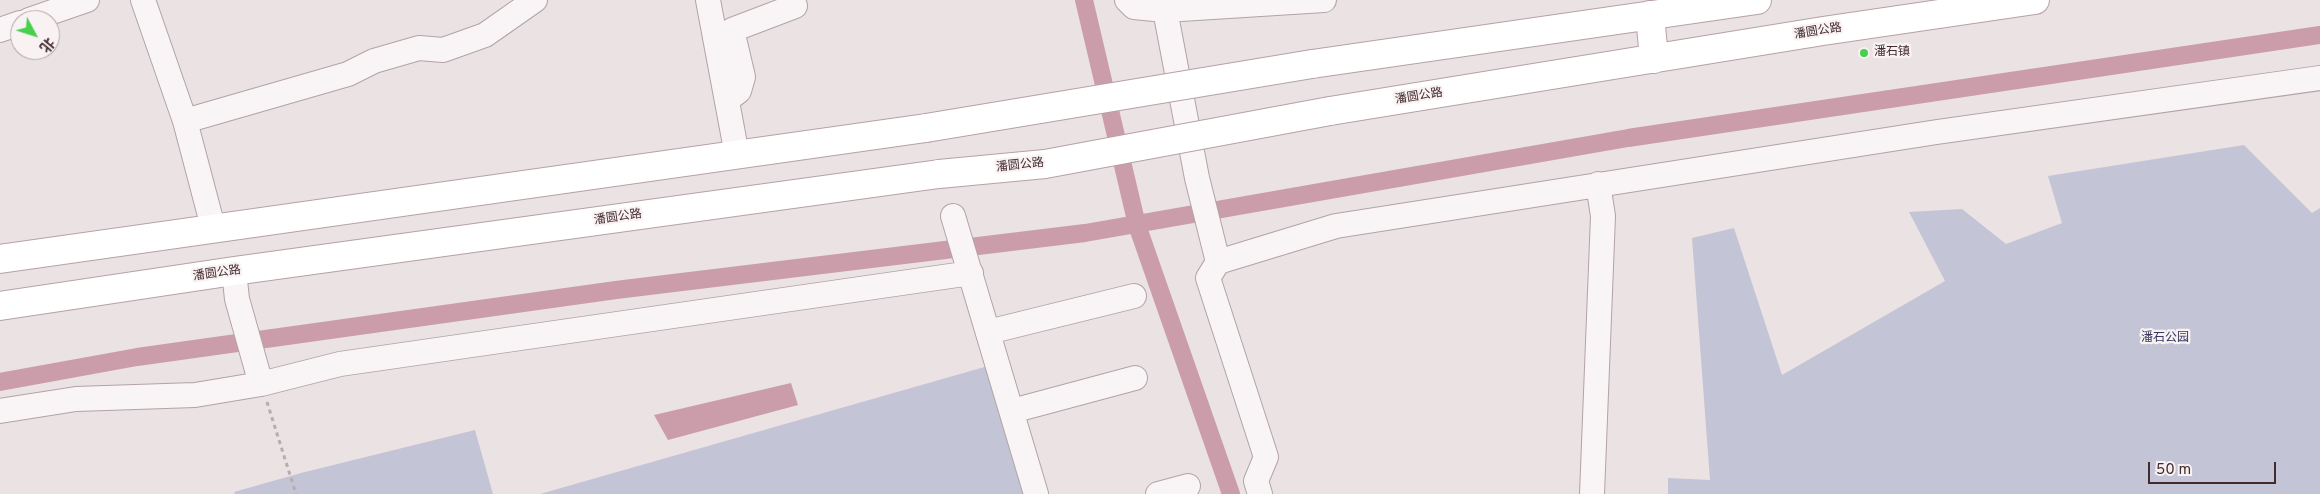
<!DOCTYPE html>
<html>
<head>
<meta charset="utf-8">
<style>
	body { margin:0 }
	#map { position:relative; width:2320px; height:494px; overflow:hidden; background:#ebe2e4; font-family:Overpass,"Noto Sans SC",sans-serif }
	canvas { display:block }
	.north { position:absolute; left:10px; top:10px; width:50px; height:50px; box-sizing:border-box; background:#f8f2f3; border:1px solid #b0a2a4; border-radius:50%; rotate:130deg; font-size:14px; font-weight:700; line-height:20px; text-align:center; color:#432a2e }
	.north::after { content:''; display:block; margin:auto; width:18px; height:22px; background:#48cf4d; clip-path:polygon(50% 0,100% 100%,50% 72%,0 100%) }
	.scale { position:absolute; left:2148px; top:462px; width:128px; height:22px; box-sizing:border-box; border:2px solid #432a2e; border-top:0; padding-left:6px; font-size:15px; line-height:18px; white-space:nowrap; color:#432a2e; -webkit-text-stroke:4px #f8f2f3; paint-order:stroke }
</style>
</head>
<body>
<div id="map">
<canvas width="2320" height="494"></canvas>
<div class="north">北</div>
<div class="scale">50 m</div>
</div>
<script>
const g = document.querySelector('canvas').getContext('2d');
g.lineJoin = 'round';
function fillPath(path, color) {
  g.fillStyle = color;
  g.fill(path, 'evenodd');
}
function shape(rows) {
  const path = new Path2D();
  for (const r of rows) {
    path.moveTo(r[0], r[1]);
    for (let i = 2; i < r.length; i += 2) path.lineTo(r[i], r[i + 1]);
  }
  return path;
}
function strokePath(path, color, width, dash) {
  g.strokeStyle = color;
  g.lineWidth = width;
  g.lineCap = dash ? 'butt' : 'round';
  g.setLineDash(dash || []);
  g.stroke(path);
}
function write(font, color, halo, rows, align = 'center') {
  g.font = font + ' Overpass,"Noto Sans SC",sans-serif';
  g.lineWidth = 4.5;
  g.setLineDash([]);
  g.textBaseline = 'middle';
  g.strokeStyle = halo;
  g.fillStyle = color;
  for (const [text, x, y, turn = 0] of rows) {
    g.save();
    g.translate(x, y);
    g.rotate((+turn || 0) * Math.PI / 180);
    g.textAlign = isNaN(turn) ? turn : align;
    if (halo) g.strokeText(text, 0, 0);
    g.fillText(text, 0, 0);
    g.restore();
  }
}
fillPath(shape([
	[2244,145,2312,213,2320,208,2320,494,1668,494,1668,478,1710,480,1692,238,1734,228,1782,375,1945,281,1909,212,1962,209,2006,244,2062,223,2048,176],
	[995,364,1033,494,540,494],
	[475,430,493,494,235,494,234,492,301,473]
]), '#c3c4d5');
fillPath(shape([
	[791,383,798,405,668,440,654,415]
]), '#cb9dab');
strokePath(shape([
	[1084,0,1137,225,1231,494],
	[0,382,137,357,616,290,1085,233,1628,138,2320,35]
]), '#cb9dab', 18);
const minor = shape([
	[143,0,185,121,213,227],
	[708,0,737,155],
	[1127,0,1134,7,1165,10],
	[29,20,87,0],
	[0,30,20,23],
	[727,100,739,91,743,77,732,30,795,6],
	[185,121,348,74,374,61,419,48,443,50,485,35,535,0],
	[953,216,1036,494],
	[1218,262,1197,178,1165,10,1324,0],
	[234,271,237,299,261,384],
	[988,332,1134,296],
	[0,411,76,399,195,395,261,384,340,364,971,273],
	[1012,411,1135,378],
	[1158,494,1188,486],
	[1260,494,1256,481,1266,457,1208,278,1218,262,1336,226,1937,132,2320,78],
	[1592,494,1603,216,1598,184]
]);
const major = shape([
	[1650,15,1654,59],
	[1312,64,1757,0],
	[1330,111,1823,31,2035,0],
	[0,259,926,128],
	[0,306,234,271,939,174]
]);
strokePath(minor, '#b2a3a6', 26);
strokePath(major, '#b6a1a6', 30);
strokePath(shape([
	[267,402,296,494]
]), '#b7acae', 3, [4, 4]);
strokePath(minor, '#f9f5f6', 24);
strokePath(major, '#fff', 28);
const majorBridge = shape([
	[926,128,1312,64],
	[939,174,1045,164,1330,111]
]);
strokePath(majorBridge, '#b6a1a6', 30, []);
strokePath(majorBridge, '#fff', 28);
for (const [x, y, r, color] of [
	[1864,53,5,"#48cf4d"]
]) {
  const dot = new Path2D();
  dot.arc(x, y, r, 0, 2 * Math.PI);
  g.fillStyle = color;
  g.fill(dot);
  strokePath(dot, '#f8f2f3', 2);
}
write('12px', '#432a2e', '#f8f2f3', [
	["潘圆公路",1818,32,-9],
	["潘圆公路",1419,97,-9],
	["潘圆公路",1020,166,-6],
	["潘圆公路",618,218,-8],
	["潘圆公路",217,274,-8]
]);
write('12px', '#432a2e', '#f8f2f3', [
	["潘石镇",1874,53]
], 'left');
write('12px', '#37375f', '#f8f2f3', [
	["潘石公园",2165,339]
]);
</script>
</body>
</html>
